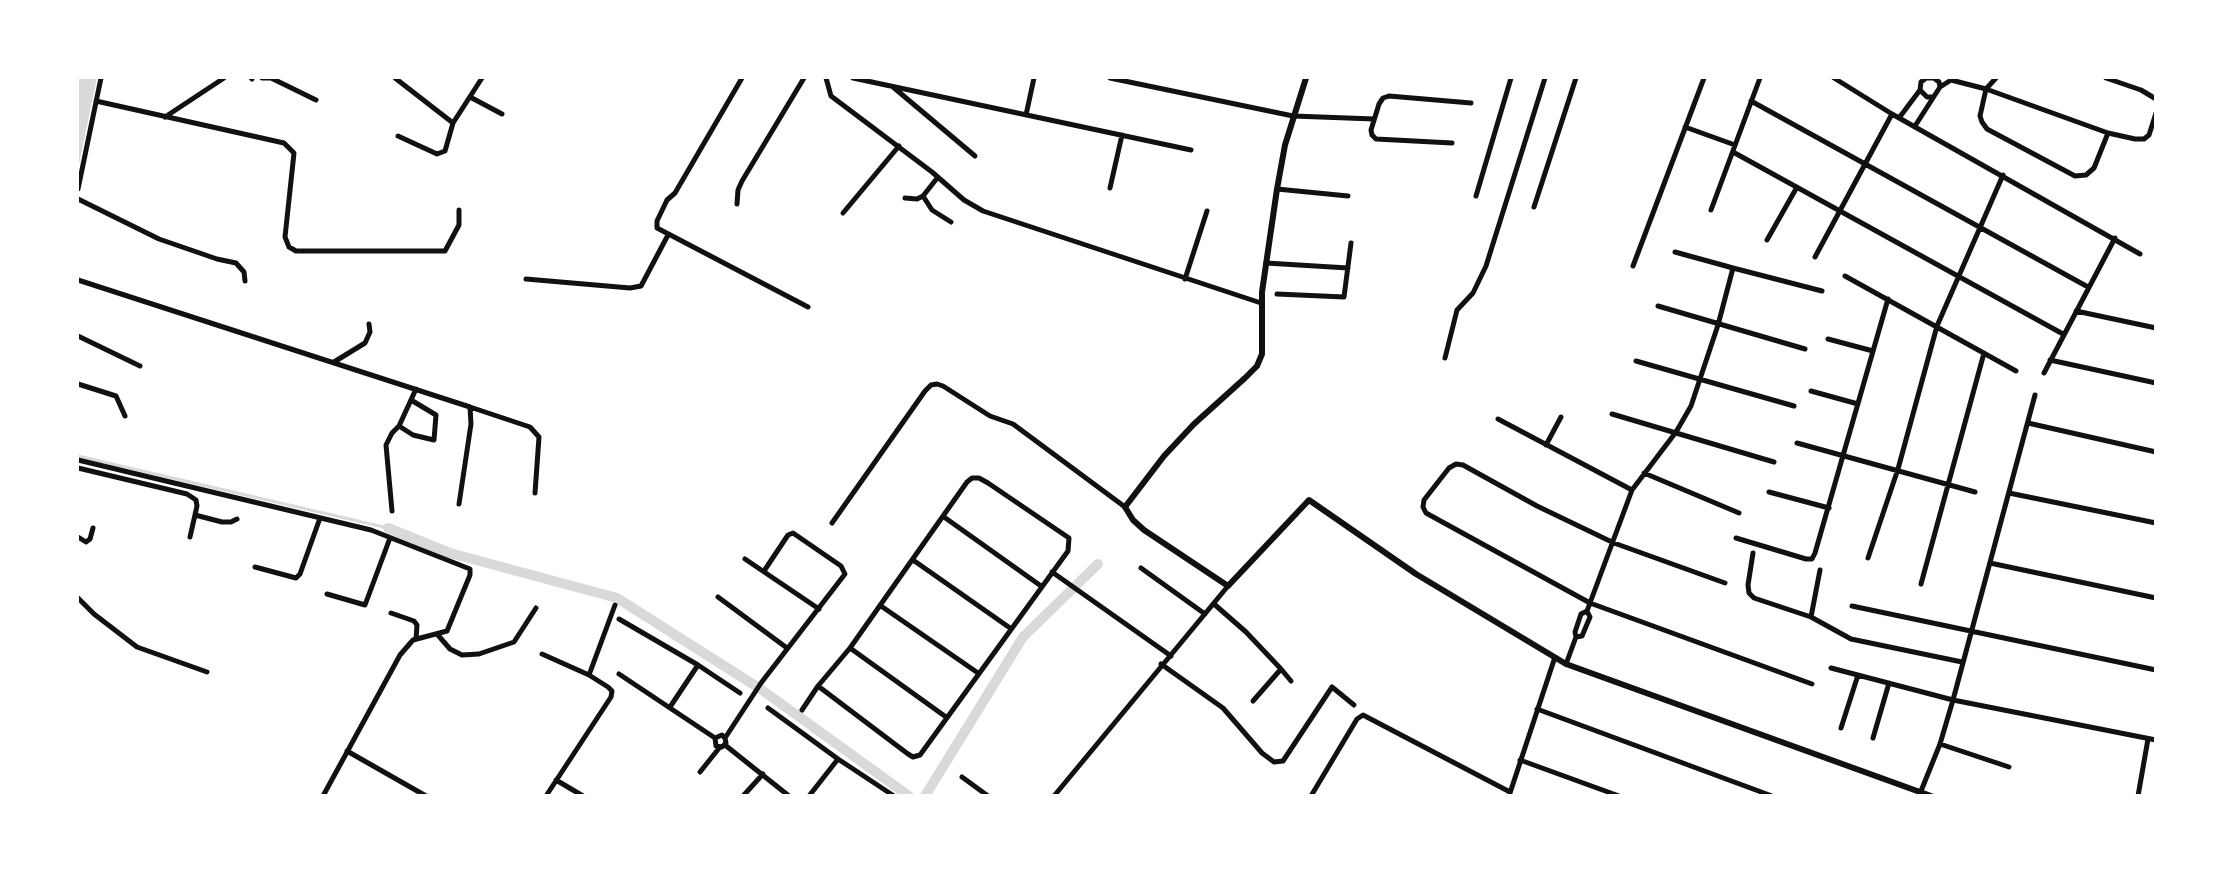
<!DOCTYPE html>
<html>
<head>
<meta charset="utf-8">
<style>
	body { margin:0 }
	#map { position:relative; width:2233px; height:873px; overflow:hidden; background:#fff; font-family:Inter,sans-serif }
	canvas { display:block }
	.frame { position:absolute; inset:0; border:79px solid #fff; pointer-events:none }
</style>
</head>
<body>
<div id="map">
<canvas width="2233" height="873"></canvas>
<div class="frame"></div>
</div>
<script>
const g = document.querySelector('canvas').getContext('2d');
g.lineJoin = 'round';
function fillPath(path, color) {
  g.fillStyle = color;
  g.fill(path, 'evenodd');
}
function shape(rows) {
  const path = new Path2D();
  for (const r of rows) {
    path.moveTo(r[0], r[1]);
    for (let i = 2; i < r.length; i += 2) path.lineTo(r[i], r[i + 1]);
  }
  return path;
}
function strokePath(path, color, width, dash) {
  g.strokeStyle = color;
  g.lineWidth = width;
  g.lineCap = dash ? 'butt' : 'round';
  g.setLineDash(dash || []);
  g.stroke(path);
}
fillPath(shape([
	[78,78,97,78,78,169]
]), '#d9d9d9');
strokePath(shape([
	[78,456,388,528]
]), '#d9d9d9', 3);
strokePath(shape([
	[388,528,450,553,617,598,762,690,909,796],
	[925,796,1023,637,1098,564]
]), '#d9d9d9', 10);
strokePath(shape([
	[251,78,252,79],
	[262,78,271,78,316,100],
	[395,78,453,123],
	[742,78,675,193,667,200,657,221,657,228,808,307],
	[826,78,831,96,932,172,964,200,983,211,1261,303],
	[853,78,1191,150],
	[1110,78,1293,116,1374,119],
	[1834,78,1892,114,2140,254],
	[1996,78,1986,89,1980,116,1982,122,1987,129,2075,176,2086,175,2094,168,2108,133],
	[2106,78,2141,90,2156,99],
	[893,87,975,156],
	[1940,87,1951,80,1986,89,2108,133,2135,139,2144,139,2149,135,2156,113],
	[470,97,502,114],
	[96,101,284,143,294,153,285,237,289,247,296,251,445,251,459,225,459,210],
	[1751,101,2088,287],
	[1026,115,1034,78],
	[165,117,224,78],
	[1899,118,1920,90],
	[1915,126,1940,87,1939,82,1934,78,1926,78,1921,82,1920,90,1927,97,1932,97],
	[1685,127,1735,145],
	[398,136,437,154,445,151,453,123,482,78],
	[1452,143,1376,139,1372,135,1371,130,1379,104,1383,98,1389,96,1471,103],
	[1733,152,2063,334],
	[1110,188,1122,135],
	[78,189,101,78],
	[1277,189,1348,196],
	[923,196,932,210,951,222],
	[1476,196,1511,78],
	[905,198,917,199,923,196,938,177],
	[78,199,159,239,217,259,236,263,244,272,245,281],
	[737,204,738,190,742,181,804,78],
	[1534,207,1576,78],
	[1711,210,1760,78],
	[843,213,899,146],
	[1767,240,1797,187],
	[1815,257,1892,114],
	[1266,263,1348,268],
	[1633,266,1704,78],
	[1733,268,1822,291],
	[1845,276,2016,371],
	[526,279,630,288,641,286,668,235],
	[1185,279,1207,211],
	[78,280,470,407,471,424,459,504],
	[1277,294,1344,297,1351,243],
	[1658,306,1805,349],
	[2076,311,2156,328],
	[78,336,140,366],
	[1828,339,1873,351],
	[1445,358,1457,310,1473,293,1486,266,1545,78],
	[2050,360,2156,383],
	[1636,361,1794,406],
	[334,362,365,343,370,332,369,324],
	[2044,373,2115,238],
	[78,384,116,396,125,416],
	[1811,391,1858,404],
	[470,407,530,427,539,437,535,493],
	[1612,414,1774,462],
	[1498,419,1632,490],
	[2028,423,2156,452],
	[399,426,413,435,434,440,436,415,411,400],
	[1797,443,1975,492],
	[1546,445,1561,417],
	[78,460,371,530,470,569,470,575,447,631,413,640,400,655,323,796],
	[78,468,187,494,196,500,197,506,190,537],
	[1644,473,1739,513],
	[1769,492,1829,508],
	[2009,493,2156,523],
	[392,511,386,445,392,433,399,426,416,389],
	[195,515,222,522,231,522,237,519],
	[944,517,1041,586],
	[832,523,925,391,931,385,937,384,943,386,990,416,1013,424,1125,507],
	[78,537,86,542,90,539,93,528],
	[1736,538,1806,559,1812,559,1815,553,1888,299],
	[1753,553,1748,585,1749,593,1754,598,1811,617,1851,639,1962,662],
	[1868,558,1898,469,1937,326,2003,175],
	[745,559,819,609],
	[913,560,1010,628],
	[1990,563,2156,598],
	[255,567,296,578,300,574,320,518],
	[1141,568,1205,614],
	[1052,572,1171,656],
	[1725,583,1614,543,1537,506,1463,465,1456,464,1449,468,1424,500,1423,507,1426,513,1590,603,1812,684],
	[1921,584,1984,353],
	[327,594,365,605,390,538],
	[718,597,787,648],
	[78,598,94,614,137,647,207,672],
	[1214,604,1246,632,1281,669,1253,701],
	[881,606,978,673],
	[1852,606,2156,670],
	[391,613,414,621,417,625,416,639],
	[1811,617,1820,570],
	[619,619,698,665,740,693],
	[437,634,450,649,462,655,479,654,514,642,536,608],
	[1576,637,1582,636,1590,617,1587,611],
	[850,648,946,717],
	[542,654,589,675],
	[1161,664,1223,708,1262,753,1274,762,1283,761,1332,687,1354,705],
	[1566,664,1576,637,1575,632,1581,614,1587,611,1632,490,1676,432,1691,406,1718,325,1733,268,1675,252],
	[1831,668,1953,700,2156,740],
	[1281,669,1291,681],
	[619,674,715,738,716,746,722,747,726,743,725,738,722,735,715,738],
	[670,707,698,665],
	[768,708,838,759,809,796],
	[1537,709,1772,796],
	[802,710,818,686,850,648,967,482,972,478,979,478,988,483,1069,538,1068,551,920,755,913,757,908,754,818,686],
	[1841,728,1858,675],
	[725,738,761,683,845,574,841,566,793,533,788,535,764,571],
	[1873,738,1889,683],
	[1940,744,2009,767],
	[725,745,789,796],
	[347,751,426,796],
	[838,759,894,796],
	[1520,760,1619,796],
	[700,772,720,747],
	[962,777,988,796],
	[556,780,583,796],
	[546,796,611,697,612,691,608,687,589,675,615,605],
	[743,796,763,774],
	[1054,796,1228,586],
	[1311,796,1357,719,1363,715,1510,792],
	[1509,796,1555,657],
	[1919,796,1940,744,1953,700,2035,395],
	[2138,796,2148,739]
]), '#111', 5);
strokePath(shape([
	[1306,78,1285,145,1277,189,1262,292,1262,354,1257,366,1245,378,1194,424,1164,456,1125,507,1133,520,1144,530,1228,586,1309,500,1416,574,1566,664,1931,796]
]), '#111', 6);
</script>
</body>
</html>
